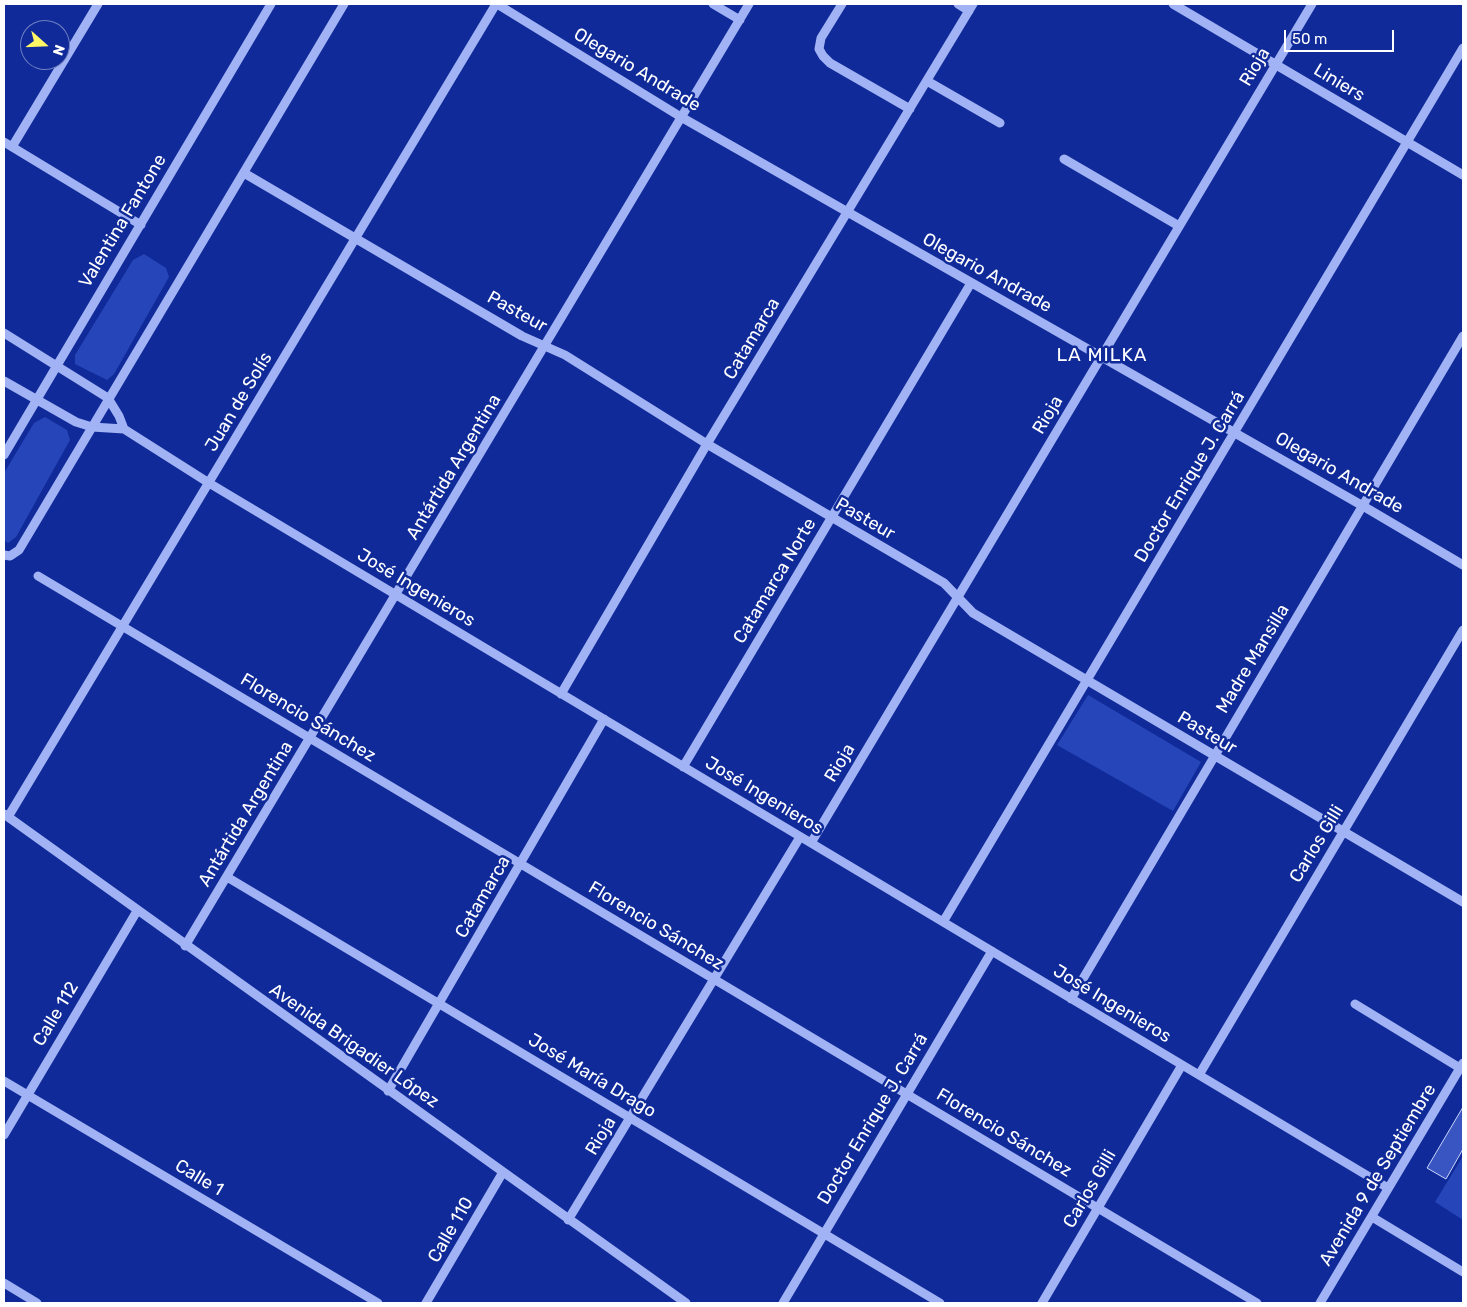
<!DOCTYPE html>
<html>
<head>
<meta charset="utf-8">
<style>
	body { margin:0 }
	#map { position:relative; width:1467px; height:1307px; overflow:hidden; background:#102b99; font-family:Rubik,sans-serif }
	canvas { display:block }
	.frame { position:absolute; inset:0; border:5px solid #fff; pointer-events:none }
	.north { position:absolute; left:20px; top:20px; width:50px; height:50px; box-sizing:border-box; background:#102b99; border:1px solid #7080c2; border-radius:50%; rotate:110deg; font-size:14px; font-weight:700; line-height:20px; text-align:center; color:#fff }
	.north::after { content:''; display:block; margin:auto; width:18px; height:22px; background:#fff765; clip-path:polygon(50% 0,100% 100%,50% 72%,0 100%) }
	.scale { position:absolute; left:1284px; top:30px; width:110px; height:22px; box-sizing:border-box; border:2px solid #fff; border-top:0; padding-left:6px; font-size:15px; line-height:18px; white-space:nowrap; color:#fff; -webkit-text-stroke:4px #102b99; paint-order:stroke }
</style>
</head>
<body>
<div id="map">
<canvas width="1467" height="1307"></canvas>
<div class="frame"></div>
<div class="north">N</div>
<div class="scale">50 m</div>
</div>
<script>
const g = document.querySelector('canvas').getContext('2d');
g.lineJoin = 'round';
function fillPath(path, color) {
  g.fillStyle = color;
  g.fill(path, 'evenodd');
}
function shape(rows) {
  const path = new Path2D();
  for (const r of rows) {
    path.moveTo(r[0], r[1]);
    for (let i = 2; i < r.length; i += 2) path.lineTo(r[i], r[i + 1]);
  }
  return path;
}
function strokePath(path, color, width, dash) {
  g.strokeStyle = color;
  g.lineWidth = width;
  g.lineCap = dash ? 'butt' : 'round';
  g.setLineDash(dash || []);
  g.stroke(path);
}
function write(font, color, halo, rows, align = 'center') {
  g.font = font + ' Rubik,sans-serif';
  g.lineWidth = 5;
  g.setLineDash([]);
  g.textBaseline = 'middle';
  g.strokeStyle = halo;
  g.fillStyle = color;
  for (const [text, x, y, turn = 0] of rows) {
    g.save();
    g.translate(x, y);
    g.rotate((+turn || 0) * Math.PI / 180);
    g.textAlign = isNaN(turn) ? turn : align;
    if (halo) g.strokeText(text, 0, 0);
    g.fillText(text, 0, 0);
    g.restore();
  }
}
fillPath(shape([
	[144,254,166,268,169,277,114,374,107,380,75,364,75,355,133,260],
	[45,417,67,430,70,440,16,537,8,543,4,540,4,473,34,423],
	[1088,695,1201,762,1173,811,1057,745],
	[1463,1156,1463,1220,1435,1202]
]), '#2545b9');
const building = shape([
	[1463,1107,1463,1149,1446,1179,1427,1168,1463,1107]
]);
fillPath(building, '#3955c1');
strokePath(building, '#cad5fe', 1);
strokePath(shape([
	[497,4,681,117,1363,506,1463,565],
	[713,4,740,20],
	[842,4,821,38,819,49,823,56,830,63,910,109],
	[958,4,969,11],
	[1173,4,1463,175],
	[927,81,1000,123],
	[4,142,141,225],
	[12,147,98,4],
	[1064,159,1179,226],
	[244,173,522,336,565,355,707,444,944,583,973,613,1463,902],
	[4,333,108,398,119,416,124,429],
	[4,381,76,422,92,427,124,429],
	[124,429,209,483,1388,1188],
	[4,455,271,4],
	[4,555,10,556,19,550,344,4],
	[38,576,1257,1303],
	[561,694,707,444,973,4],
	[683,767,971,283],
	[4,814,686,1303],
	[8,817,496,4],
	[811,843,1312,4],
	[227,877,940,1303],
	[943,922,1463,48],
	[185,946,749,4],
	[1071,999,1463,336],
	[1355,1004,1460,1068],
	[1199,1075,1463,630],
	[4,1081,378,1303],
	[388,1091,604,719],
	[4,1135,137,911],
	[1372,1217,1463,1272],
	[568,1220,800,837],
	[4,1283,37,1303],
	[426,1303,503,1172],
	[783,1303,992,951],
	[1042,1303,1182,1065],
	[1320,1303,1463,1063]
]), '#a1b3f4', 9);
write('18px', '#fff', '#102b99', [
	["Rioja",1255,67,-59],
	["Olegario Andrade",637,70,31],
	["Liniers",1339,83,31],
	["Valentina Fantone",123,221,-59],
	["Olegario Andrade",987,273,29],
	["Pasteur",517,312,29],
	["Catamarca",752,339,-59],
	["Juan de Solís",239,402,-59],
	["Rioja",1048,415,-59],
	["Antártida Argentina",454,467,-59],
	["Olegario Andrade",1339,473,30],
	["Doctor Enrique J. Carrá",1190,477,-59],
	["Pasteur",865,519,30],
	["Catamarca Norte",775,581,-59],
	["José Ingenieros",416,588,31],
	["Madre Mansilla",1253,659,-59],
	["Florencio Sánchez",308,718,31],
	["Pasteur",1207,733,31],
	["Rioja",840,763,-59],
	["José Ingenieros",764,796,31],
	["Antártida Argentina",246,814,-59],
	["Carlos Gilli",1317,844,-59],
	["Catamarca",483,897,-60],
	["Florencio Sánchez",656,926,31],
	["José Ingenieros",1112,1004,31],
	["Calle 112",56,1014,-59],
	["Avenida Brigadier López",354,1046,35],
	["José María Drago",592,1076,31],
	["Doctor Enrique J. Carrá",873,1119,-59],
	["Florencio Sánchez",1004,1133,31],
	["Rioja",601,1136,-59],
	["Avenida 9 de Septiembre",1378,1175,-59],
	["Calle 1",199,1178,31],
	["Carlos Gilli",1090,1189,-60],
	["Calle 110",451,1230,-60]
]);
g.letterSpacing = '1px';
write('19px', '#fff', '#102b99', [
	["LA MILKA",1102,356]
]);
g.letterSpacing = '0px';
</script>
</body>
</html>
